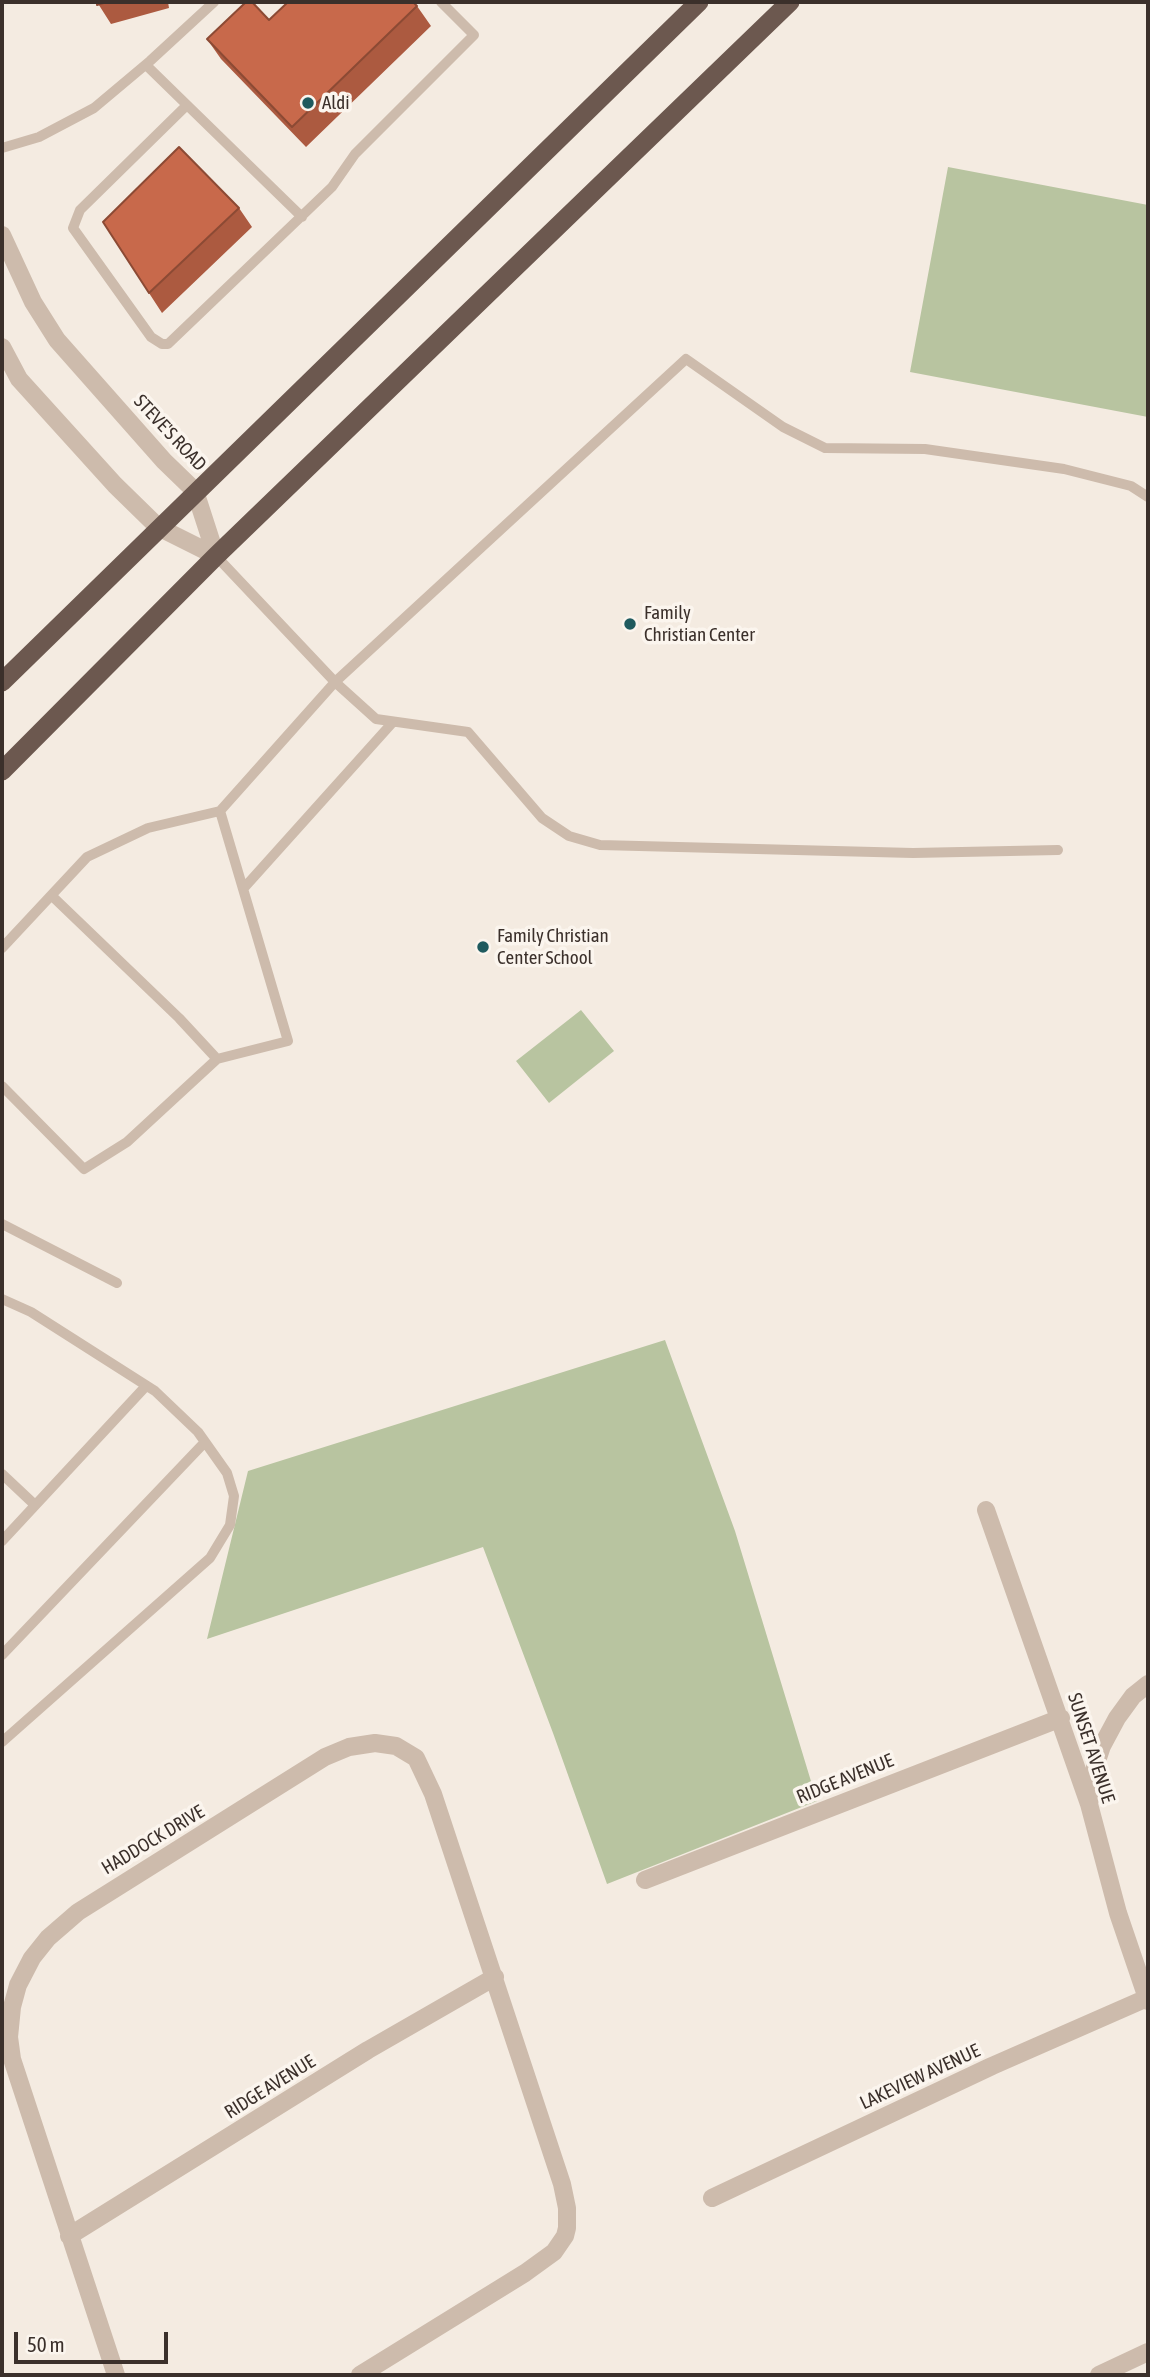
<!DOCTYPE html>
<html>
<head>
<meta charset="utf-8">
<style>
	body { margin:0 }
	#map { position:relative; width:1150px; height:2377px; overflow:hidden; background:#f4ebe1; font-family:"Asap Condensed",sans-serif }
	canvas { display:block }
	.frame { position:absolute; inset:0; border:4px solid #3b302b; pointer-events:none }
	.scale { position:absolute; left:14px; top:2332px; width:154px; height:32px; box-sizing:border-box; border:4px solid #3b302b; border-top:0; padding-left:9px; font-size:21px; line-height:24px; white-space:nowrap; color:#3b302b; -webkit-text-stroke:5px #fbf5ee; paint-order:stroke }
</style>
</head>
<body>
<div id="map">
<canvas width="1150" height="2377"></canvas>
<div class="frame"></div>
<div class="scale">50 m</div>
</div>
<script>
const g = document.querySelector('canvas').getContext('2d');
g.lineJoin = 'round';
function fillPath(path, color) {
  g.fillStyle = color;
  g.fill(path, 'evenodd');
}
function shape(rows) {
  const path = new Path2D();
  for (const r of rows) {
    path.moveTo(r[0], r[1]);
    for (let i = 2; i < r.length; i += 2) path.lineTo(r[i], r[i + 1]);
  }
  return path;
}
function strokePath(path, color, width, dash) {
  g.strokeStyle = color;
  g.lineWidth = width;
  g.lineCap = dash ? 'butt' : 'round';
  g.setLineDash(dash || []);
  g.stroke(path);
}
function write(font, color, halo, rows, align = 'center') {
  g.font = font + ' "Asap Condensed",sans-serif';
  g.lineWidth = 7;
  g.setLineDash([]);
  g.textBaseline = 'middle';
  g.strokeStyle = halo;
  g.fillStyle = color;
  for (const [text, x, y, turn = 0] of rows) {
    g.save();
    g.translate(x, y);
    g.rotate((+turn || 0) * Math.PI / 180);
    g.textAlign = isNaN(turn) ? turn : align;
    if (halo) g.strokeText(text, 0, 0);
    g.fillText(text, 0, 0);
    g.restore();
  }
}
fillPath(shape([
	[948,167,1148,205,1148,417,910,372],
	[581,1010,614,1051,549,1103,516,1061],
	[665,1340,735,1531,817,1801,607,1884,553,1733,483,1547,207,1639,248,1471]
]), '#b8c4a0');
strokePath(shape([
	[146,65,187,105],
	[2,148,39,137,94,108,150,61,214,2],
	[302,217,187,105,80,210,73,228,151,337,162,344,168,344,332,187,355,154,474,35,441,2],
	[216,556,335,682,376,719,468,732,542,818,569,836,600,845,913,853,1058,850],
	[243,889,393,722],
	[52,896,179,1018,217,1059],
	[2,948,87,857,148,828,220,811,335,682,686,359,783,427,825,448,925,449,1064,469,1131,486,1148,497],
	[2,1086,84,1169,127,1142,217,1059,288,1041,220,811],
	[2,1224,117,1283],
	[2,1299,31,1312,155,1391,198,1432,227,1473,234,1496,230,1525,210,1558,2,1742],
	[2,1474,35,1505],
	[2,1541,146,1386],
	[2,1655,205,1442]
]), '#cdbbac', 10);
strokePath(shape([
	[986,1510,1089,1804,1118,1913,1148,2001],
	[1090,1800,1095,1767,1102,1746,1117,1718,1133,1696,1148,1684],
	[645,1880,1061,1718],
	[712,2198,992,2066,1147,1998],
	[69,2236,368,2050,495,1977],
	[116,2375,12,2059,9,2037,12,2007,18,1985,32,1958,48,1938,78,1912,325,1757,349,1747,375,1743,396,1746,416,1758,433,1794,562,2184,567,2208,567,2228,565,2236,554,2252,525,2273,360,2375]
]), '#cdbbac', 18);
strokePath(shape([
	[2,235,33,302,57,340,164,461,195,491,216,556],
	[2,347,19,379,115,485,158,527,216,556],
	[1099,2375,1148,2352]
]), '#cdbbac', 18);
strokePath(shape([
	[2,682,699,2],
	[2,771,216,556,790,2]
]), '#6c584f', 19);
fillPath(shape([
	[97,2,168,2,169,8,111,24],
	[417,6,431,26,306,147,221,59,207,39,269,20],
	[239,208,252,227,162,313,149,293]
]), '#ac5a40');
const building = shape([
	[97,2,107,2,97,5,97,2],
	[246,2,252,2,269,20,288,2,413,2,417,6,292,127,207,39,246,2],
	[179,147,239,208,149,293,103,222,179,147]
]);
fillPath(building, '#c8694b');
strokePath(building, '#8c4a34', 2);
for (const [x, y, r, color] of [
	[308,103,7,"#1f5a5e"],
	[630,624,7,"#1f5a5e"],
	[483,947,7,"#1f5a5e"]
]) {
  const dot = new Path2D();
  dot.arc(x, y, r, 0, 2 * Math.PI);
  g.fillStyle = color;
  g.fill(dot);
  strokePath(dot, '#fbf5ee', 2.5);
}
write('19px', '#3b302b', '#fbf5ee', [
	["Aldi",322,103],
	["Family",644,613],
	["Christian Center",644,635],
	["Family Christian",497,936],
	["Center School",497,958]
], 'left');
write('19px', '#3b302b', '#fbf5ee', [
	["STEVE'S ROAD",170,433,47],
	["SUNSET AVENUE",1091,1748,72],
	["RIDGE AVENUE",845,1779,-22],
	["HADDOCK DRIVE",153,1840,-31],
	["LAKEVIEW AVENUE",920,2077,-25],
	["RIDGE AVENUE",270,2087,-32]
]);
</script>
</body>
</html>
